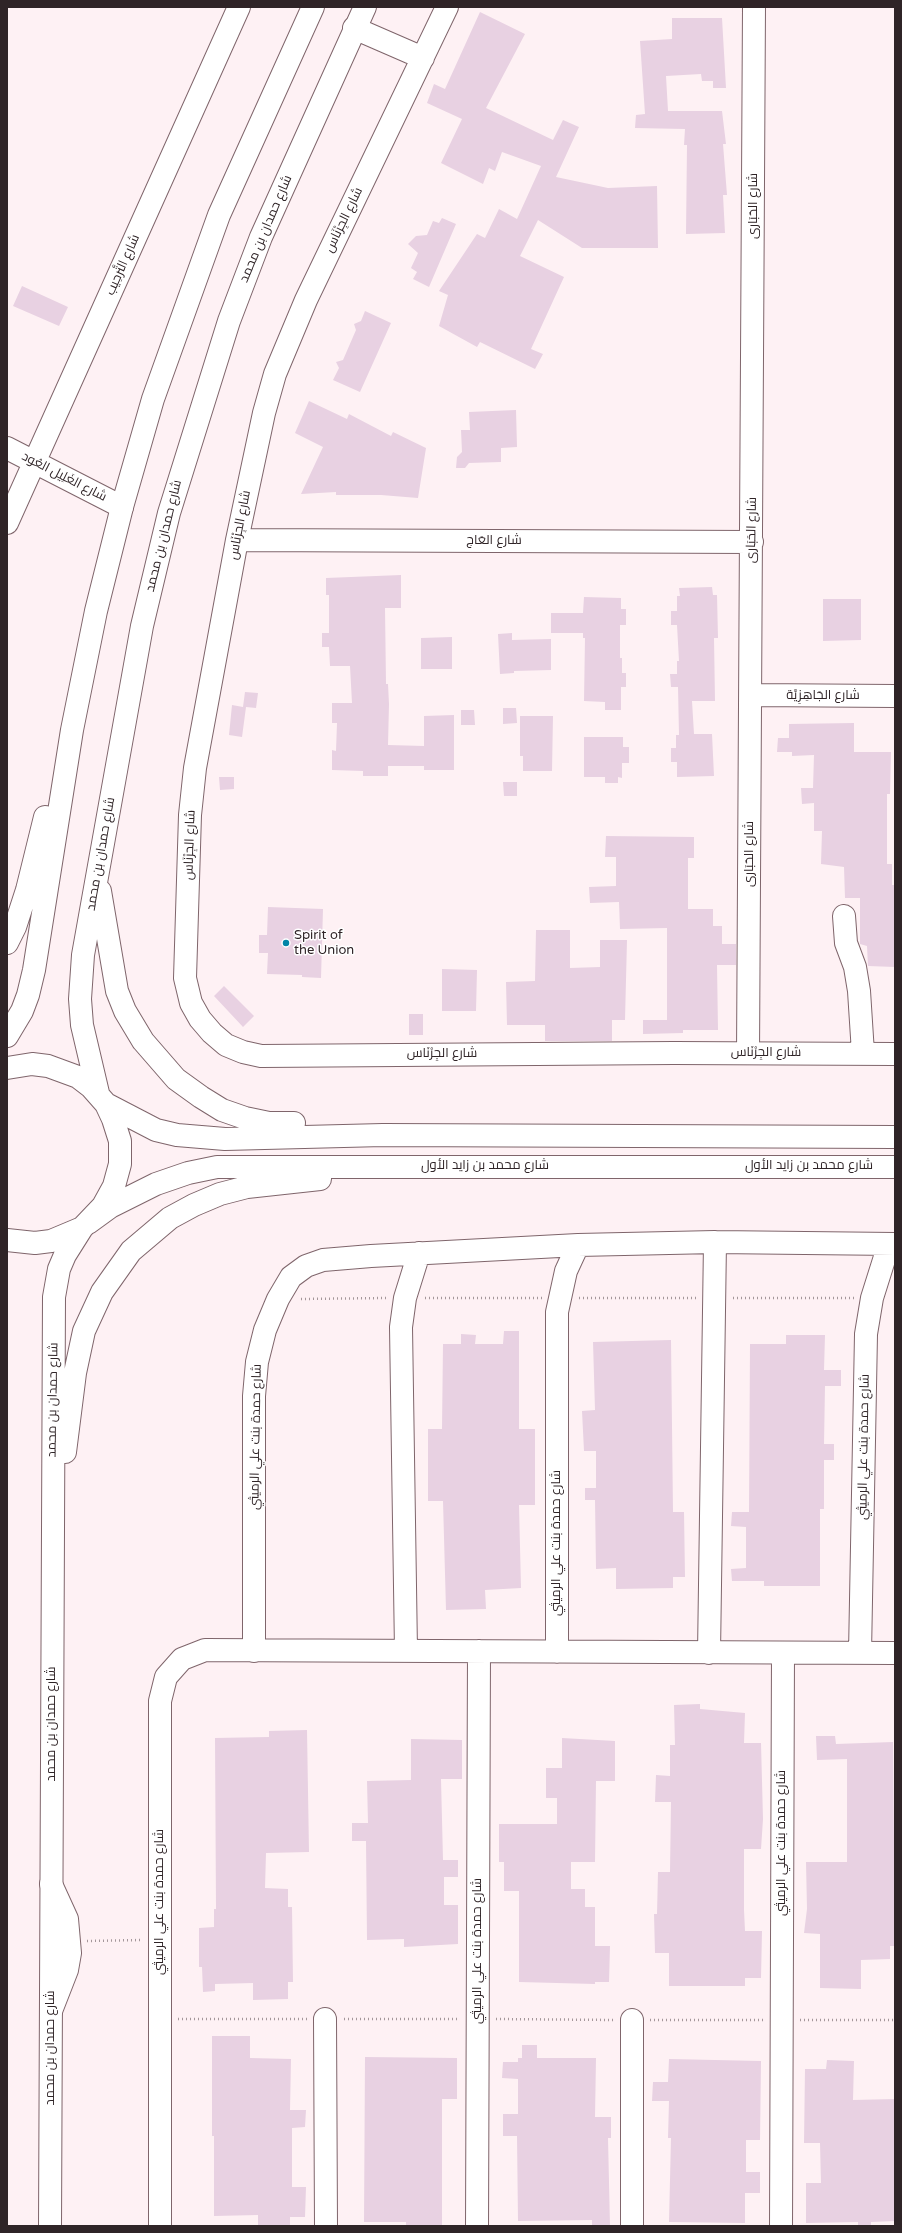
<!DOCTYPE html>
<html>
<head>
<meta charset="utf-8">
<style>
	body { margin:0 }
	#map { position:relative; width:902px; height:2233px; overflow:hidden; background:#fef1f4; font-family:"Varela Round",sans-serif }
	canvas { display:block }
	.frame { position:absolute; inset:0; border:8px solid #2f2427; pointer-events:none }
</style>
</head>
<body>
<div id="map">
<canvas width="902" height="2233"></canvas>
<div class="frame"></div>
</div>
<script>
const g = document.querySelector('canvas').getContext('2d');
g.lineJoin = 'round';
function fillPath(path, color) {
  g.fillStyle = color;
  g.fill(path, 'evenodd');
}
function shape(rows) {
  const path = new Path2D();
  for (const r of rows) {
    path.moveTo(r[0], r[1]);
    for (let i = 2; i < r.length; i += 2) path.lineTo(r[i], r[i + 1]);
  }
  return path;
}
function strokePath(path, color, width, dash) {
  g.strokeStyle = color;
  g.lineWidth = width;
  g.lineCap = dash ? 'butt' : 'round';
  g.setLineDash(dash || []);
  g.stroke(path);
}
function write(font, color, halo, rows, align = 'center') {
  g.font = font + ' "Varela Round",Cairo,sans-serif';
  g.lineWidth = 3;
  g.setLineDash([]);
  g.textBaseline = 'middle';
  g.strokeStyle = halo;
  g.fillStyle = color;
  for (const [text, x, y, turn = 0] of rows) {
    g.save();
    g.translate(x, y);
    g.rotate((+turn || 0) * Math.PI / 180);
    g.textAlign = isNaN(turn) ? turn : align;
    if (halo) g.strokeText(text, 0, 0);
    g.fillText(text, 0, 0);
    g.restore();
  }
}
fillPath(shape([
	[480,12,525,34,486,108,553,140,563,120,579,127,556,177,608,188,657,186,658,248,582,248,538,220,520,256,564,277,531,349,543,354,535,369,480,342,477,347,439,326,448,295,439,291,477,234,485,238,499,209,517,219,541,166,502,152,495,171,489,168,483,184,441,163,462,119,427,103,434,84,445,89],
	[672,18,722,18,726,88,713,88,713,81,702,81,701,74,666,76,668,111,722,111,726,144,723,144,727,195,723,195,725,233,686,234,687,145,684,145,685,129,635,128,636,115,645,114,640,41,672,39],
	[442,218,456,224,429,287,413,279,417,272,411,268,418,253,408,244,416,236,427,235,433,221,439,223],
	[22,286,68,307,59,326,13,306],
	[365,311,391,323,360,392,333,380,339,368,336,362,343,360,356,330,354,324,361,321],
	[309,401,347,419,349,414,391,436,393,432,426,448,418,498,381,495,336,495,336,492,301,494,323,447,295,433],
	[516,410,517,447,501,448,501,462,469,463,465,468,456,468,457,457,462,452,461,430,470,430,469,412],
	[401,575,401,608,385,608,386,684,388,684,389,704,388,745,424,746,424,716,454,715,454,770,424,770,424,766,388,766,388,776,363,776,363,771,332,770,332,750,336,751,337,723,332,723,332,703,352,703,350,666,330,666,329,647,322,647,322,633,329,633,329,595,326,595,326,578],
	[712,587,713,595,717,595,718,638,714,638,715,701,692,701,694,734,712,734,714,776,677,777,677,762,671,762,671,748,676,748,676,735,679,735,678,687,671,687,670,674,677,674,677,661,679,661,677,625,671,625,671,611,677,611,677,596,680,596,679,588],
	[584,597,621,598,621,609,626,609,626,625,620,625,620,658,622,658,622,673,626,673,626,687,621,687,621,710,605,710,605,702,584,701,585,638,583,638,583,633,551,633,551,613,583,613],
	[823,599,861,599,861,640,823,641],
	[512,633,512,640,551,639,551,670,514,671,514,673,500,674,498,634],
	[452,637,452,669,421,669,421,638],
	[245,692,258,693,256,708,246,707,242,737,229,735,232,705,243,707],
	[503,708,516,708,517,723,503,724],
	[461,710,474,710,475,725,461,725],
	[520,716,553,716,552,771,523,771,523,756,520,756],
	[854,723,854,752,891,752,890,794,887,794,887,864,892,864,892,885,895,885,895,967,868,966,867,946,860,944,860,898,845,898,844,867,821,864,822,831,814,831,814,803,802,804,801,788,813,788,814,755,792,756,792,752,777,752,778,738,789,738,789,724],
	[584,737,623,737,623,747,629,747,629,763,622,763,622,778,618,777,618,783,605,783,605,777,584,777],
	[219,777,234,777,234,789,220,790],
	[503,782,517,782,517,796,504,796],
	[606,836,694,837,694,858,688,858,688,909,713,909,713,926,722,926,722,944,736,944,736,965,717,965,718,1030,683,1030,683,1033,643,1034,643,1020,667,1020,667,928,620,929,619,902,590,903,589,887,616,886,616,857,605,857],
	[268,907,323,909,321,978,302,977,302,975,267,974,268,953,259,953,259,935,267,935],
	[536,930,570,930,570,968,600,967,600,940,627,940,625,1020,612,1020,612,1041,545,1041,545,1025,507,1025,506,982,535,981],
	[442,969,477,970,476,1011,442,1011],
	[224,986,254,1016,243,1027,214,996],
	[409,1014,423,1014,423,1035,409,1035],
	[504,1331,519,1331,519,1429,535,1429,535,1505,519,1505,521,1588,485,1590,486,1609,446,1610,443,1501,428,1501,428,1429,442,1429,443,1344,461,1344,461,1334,476,1335,475,1344,503,1344],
	[786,1335,825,1335,824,1370,841,1370,841,1386,825,1386,824,1444,834,1444,834,1460,824,1460,824,1509,820,1509,820,1586,764,1586,764,1581,732,1581,731,1569,746,1568,746,1527,731,1526,732,1512,749,1512,750,1344,786,1344],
	[671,1340,673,1512,684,1512,685,1577,673,1577,673,1588,616,1589,616,1568,596,1569,595,1500,585,1500,585,1488,596,1488,596,1451,584,1451,582,1411,595,1410,593,1342],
	[700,1704,700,1709,745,1713,744,1743,761,1743,763,1819,761,1849,744,1849,744,1910,745,1931,762,1931,761,1978,745,1978,745,1986,669,1986,669,1953,655,1953,654,1914,657,1914,658,1872,670,1872,671,1802,655,1802,656,1775,670,1776,670,1745,675,1745,674,1705],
	[307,1730,309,1852,266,1853,265,1888,288,1889,288,1907,292,1907,293,1982,288,1982,288,1999,253,2000,253,1983,215,1984,215,1991,203,1992,202,1967,199,1967,199,1928,214,1927,214,1909,216,1909,215,1738,269,1737,269,1731],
	[816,1736,835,1736,836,1744,893,1742,895,1946,890,1946,890,1959,861,1960,861,1989,820,1988,820,1934,804,1933,807,1909,806,1862,847,1862,847,1759,817,1760],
	[562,1738,615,1741,615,1781,596,1781,595,1862,571,1862,571,1889,585,1889,585,1907,595,1907,595,1946,610,1946,609,1982,595,1982,595,1984,519,1982,519,1891,504,1891,504,1862,499,1862,499,1824,557,1824,557,1798,546,1798,546,1768,562,1768],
	[411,1739,462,1740,462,1779,441,1779,443,1860,458,1860,458,1877,444,1877,444,1905,458,1905,458,1944,404,1947,404,1939,367,1940,366,1841,352,1841,352,1823,368,1823,367,1781,411,1780],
	[212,2036,250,2036,250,2058,291,2059,290,2110,306,2110,305,2127,292,2128,292,2187,306,2187,305,2217,290,2217,290,2225,258,2226,258,2215,214,2216,214,2136,212,2136],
	[522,2045,537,2045,537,2058,596,2058,595,2117,611,2117,611,2138,608,2138,610,2226,592,2226,592,2220,518,2221,517,2136,503,2136,503,2114,518,2114,518,2079,502,2078,503,2062,518,2062,518,2058,522,2058],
	[365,2057,457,2058,457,2099,442,2099,442,2226,406,2226,406,2222,364,2222],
	[669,2059,761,2061,760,2140,746,2140,746,2172,760,2172,760,2193,745,2193,745,2223,669,2222,671,2138,668,2138,669,2101,652,2101,653,2082,668,2082],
	[827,2060,854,2061,853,2100,895,2099,895,2221,871,2222,871,2226,858,2226,858,2222,806,2223,806,2183,821,2183,820,2143,804,2143,805,2069,826,2069]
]), '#e8d1e2');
const minor = shape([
	[447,7,306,300,275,374,264,413,237,540,195,768,190,815,185,978,191,1003,200,1019,212,1033,226,1045,243,1052,261,1056,674,1053,895,1054],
	[354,28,423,58],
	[7,448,122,507],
	[7,523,239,7],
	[237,540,752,542],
	[751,695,895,696],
	[844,916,846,943,855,967,859,991,863,1053],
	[748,1053,754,7],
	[254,1651,254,1396,257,1362,265,1330,278,1299,291,1277,306,1266,323,1260,371,1256,578,1245,715,1242,895,1244],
	[406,1651,401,1327,405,1298,419,1253],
	[557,1652,557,1312,566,1271,578,1245],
	[709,1653,715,1242],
	[860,1653,866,1334,872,1298,889,1244],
	[51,2011,67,1970,70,1953,67,1919,51,1884],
	[325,2019,326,2226],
	[632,2020,632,2226],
	[160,2226,160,1701,166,1677,182,1659,205,1650,895,1653],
	[477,2226,479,1651],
	[781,2226,783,1653]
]);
const major = shape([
	[100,891,117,991,125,1011,143,1041,176,1079,201,1097,222,1110,245,1118,269,1123,294,1123],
	[7,943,15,927,27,890,45,817],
	[7,1036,22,1011,28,995,34,970,72,730,96,611,122,507,153,399,219,215,313,7],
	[7,1068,32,1064,48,1066,78,1077,91,1087,106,1104,113,1119,120,1141,120,1164,114,1186,103,1206,82,1228,51,1241,35,1243,7,1240],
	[98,1093,82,1025,80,999,83,955,142,626,169,513,229,321,261,237,365,7],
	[106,1104,156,1130,177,1135,225,1139,383,1135,895,1137],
	[88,1223,110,1207,156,1184,188,1173,217,1167,895,1167],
	[65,1452,75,1373,84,1331,102,1292,131,1251,170,1218,194,1205,220,1194,247,1187,320,1179],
	[50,2226,54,1297,59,1269,65,1255,82,1228]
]);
strokePath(minor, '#7f656b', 24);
strokePath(major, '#7f656b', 24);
strokePath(shape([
	[425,1298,542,1298],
	[579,1298,696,1298],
	[733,1298,854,1298],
	[301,1299,386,1298],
	[87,1941,142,1940],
	[178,2019,307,2019],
	[344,2019,459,2019],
	[496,2019,615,2020],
	[650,2020,763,2020],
	[800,2020,895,2020]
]), '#a4979a', 2.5, [1, 3]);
strokePath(minor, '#fff', 22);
strokePath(major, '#fff', 22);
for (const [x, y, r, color] of [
	[286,943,4,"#0085a7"]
]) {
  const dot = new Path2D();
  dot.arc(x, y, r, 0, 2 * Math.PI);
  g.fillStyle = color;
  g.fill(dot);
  strokePath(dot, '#fff', 1.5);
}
write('13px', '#2f2427', '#fff', [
	["شارع الحَبَارى",754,206,-90],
	["شارع الجِرْنَاس",344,220,-64],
	["شارع حمدان بن محمد",266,229,-67],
	["شارع التَّرحِيب",123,265,-66],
	["شارع الغَلِيل العُود",64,477,27],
	["شارع الجِرْنَاس",240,525,-79],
	["شارع الحَبَارى",752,530,-89],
	["شارع حمدان بن محمد",164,536,-76],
	["شارع العَاج",494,541],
	["شارع الجَاهِزِيَّة",823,696],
	["شارع الجِرْنَاس",190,845,-88],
	["شارع حمدان بن محمد",101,854,-80],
	["شارع الحَبَارى",750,854,-90],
	["شارع الجِرْنَاس",766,1053],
	["شارع الجِرْنَاس",442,1054],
	["شارع محمد بن زايد الأول",485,1166],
	["شارع محمد بن زايد الأول",809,1166],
	["شارع حمدان بن محمد",53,1400,-89],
	["شارع حمدة بنت علي الرميثي",256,1437,-89],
	["شارع حمدة بنت علي الرميثي",864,1447,-89],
	["شارع حمدة بنت علي الرميثي",557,1543,-90],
	["شارع حمدان بن محمد",52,1724,-90],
	["شارع حمدة بنت علي الرميثي",782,1843,-90],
	["شارع حمدة بنت علي الرميثي",160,1902,-90],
	["شارع حمدة بنت علي الرميثي",478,1951,-90],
	["شارع حمدان بن محمد",51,2048,-90]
]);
write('13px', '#2f2427', '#fff', [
	["Spirit of",294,936],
	["the Union",294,951]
], 'left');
</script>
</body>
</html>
